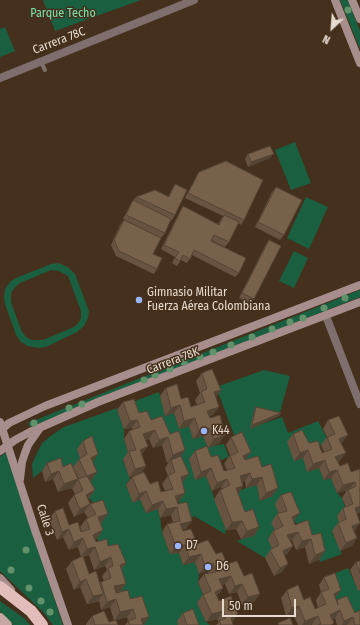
<!DOCTYPE html>
<html>
<head>
<meta charset="utf-8">
<style>
	body { margin:0 }
	#map { position:relative; width:360px; height:625px; overflow:hidden; background:#44301c; font-family:"Fira Sans Condensed",sans-serif }
	canvas { display:block }
	.north { position:absolute; left:312px; top:8px; width:40px; height:40px; -webkit-text-stroke:3px #44301c; paint-order:stroke; rotate:206deg; font-size:11px; font-weight:700; line-height:16px; text-align:center; color:#e8dace }
	.north::after { content:''; display:block; margin:auto; width:14px; height:18px; background:#e8dace; clip-path:polygon(50% 0,100% 100%,50% 72%,0 100%) }
	.scale { position:absolute; left:222px; top:599px; width:74px; height:18px; box-sizing:border-box; border:2px solid #e8dace; border-top:0; padding-left:5px; font-size:12px; line-height:14px; white-space:nowrap; color:#e8dace; -webkit-text-stroke:3px #44301c; paint-order:stroke }
</style>
</head>
<body>
<div id="map">
<canvas width="360" height="625"></canvas>
<div class="north">N</div>
<div class="scale">50 m</div>
</div>
<script>
const g = document.querySelector('canvas').getContext('2d');
g.lineJoin = 'round';
function fillPath(path, color) {
  g.fillStyle = color;
  g.fill(path, 'evenodd');
}
function shape(rows) {
  const path = new Path2D();
  for (const r of rows) {
    path.moveTo(r[0], r[1]);
    for (let i = 2; i < r.length; i += 2) path.lineTo(r[i], r[i + 1]);
  }
  return path;
}
function strokePath(path, color, width, dash) {
  g.strokeStyle = color;
  g.lineWidth = width;
  g.lineCap = dash ? 'butt' : 'round';
  g.setLineDash(dash || []);
  g.stroke(path);
}
function write(font, color, halo, rows, align = 'center') {
  g.font = font + ' "Fira Sans Condensed",sans-serif';
  g.lineWidth = 3;
  g.setLineDash([]);
  g.textBaseline = 'middle';
  g.strokeStyle = halo;
  g.fillStyle = color;
  for (const [text, x, y, turn = 0] of rows) {
    g.save();
    g.translate(x, y);
    g.rotate((+turn || 0) * Math.PI / 180);
    g.textAlign = isNaN(turn) ? turn : align;
    if (halo) g.strokeText(text, 0, 0);
    g.fillText(text, 0, 0);
    g.restore();
  }
}
fillPath(shape([
	[43,0,141,0,55,31],
	[340,0,348,0,360,31,360,49],
	[5,27,15,51,0,57,0,29],
	[295,142,311,183,291,190,275,150],
	[306,197,328,207,309,249,287,238],
	[294,251,308,258,294,288,279,281],
	[58,263,68,267,75,274,89,311,88,318,84,326,77,332,46,347,38,348,28,346,21,342,16,335,5,304,4,297,5,289,10,282,16,278,51,264],
	[51,270,59,271,68,276,81,311,81,317,80,321,74,327,43,340,32,340,26,337,21,330,11,302,11,293,15,287,20,283],
	[360,290,360,297,30,427,28,423],
	[264,370,290,376,279,416,250,428,282,417,288,433,318,421,329,442,304,451,303,458,319,468,324,480,331,478,337,493,342,498,347,512,340,528,332,532,342,554,320,562,315,541,306,544,302,528,294,521,285,500,274,553,265,558,237,541,253,535,239,520,236,491,257,485,260,501,272,496,252,464,245,460,236,440,216,387],
	[159,392,165,416,174,413,179,429,189,426,193,439,203,436,208,447,224,444,229,457,213,463,195,480,206,476,226,530,225,534,194,516,184,524,175,485,180,458,146,428,127,404],
	[117,408,124,429,124,439,130,458,123,460,130,479,126,485,133,502,140,499,146,513,158,509,160,518,162,532,170,554,179,553,183,565,195,562,199,574,198,583,205,599,197,603,206,622,210,625,143,625,124,607,115,573,103,555,92,525,97,508,89,498,81,462,58,475,42,471,33,478,32,464,42,443,52,435,64,427],
	[6,452,63,625,53,625,42,611,0,571,0,457],
	[348,568,358,590,360,590,360,623,349,621,341,604,335,598,328,576],
	[0,601,24,618,30,625,13,625,0,612]
]), '#1b5f41');
strokePath(shape([
	[41,62,45,70]
]), '#7e6e6d', 4);
strokePath(shape([
	[0,78,194,0],
	[326,316,360,404]
]), '#7e6e6d', 8);
strokePath(shape([
	[335,0,360,63],
	[352,0,360,19],
	[0,422,35,530,68,625],
	[0,431,9,423,45,406,360,285],
	[0,451,15,440,30,432,98,402,360,302],
	[20,479,22,462,25,453,28,445,40,428],
	[0,578,11,590]
]), '#a78e8c', 8);
strokePath(shape([
	[0,618,7,625]
]), '#c6a7a3', 10);
strokePath(shape([
	[0,587,31,611,42,625]
]), '#e3bdb9', 12);
g.fillStyle = '#61926c';
for (const [x, y] of [
	[348,10],
	[345,298],
	[324,308],
	[303,318],
	[290,322],
	[272,329],
	[252,337],
	[231,345],
	[213,352],
	[200,357],
	[184,362],
	[170,369],
	[155,375],
	[144,380],
	[82,404],
	[69,408],
	[34,423],
	[26,550],
	[11,570],
	[29,588],
	[41,601],
	[50,612]
]) {
  g.beginPath();
  g.arc(x, y, 3.5, 0, 2 * Math.PI);
  g.fill();
}
fillPath(shape([
	[248,154,270,158,248,167,245,159],
	[199,172,244,220,241,225,238,223,229,242,225,247,211,240,239,273,235,277,192,255,187,263,181,260,177,266,172,263,175,257,161,249,180,211,183,206,218,224,223,216,185,198,196,177],
	[175,184,175,215,172,220,171,220,165,233,161,238,123,219,130,205,136,197,168,197,172,189],
	[276,187,284,235,280,240,255,227,272,192],
	[124,220,153,254,157,269,154,274,116,256,111,245,120,225],
	[269,240,254,299,251,304,239,298,266,244],
	[202,373,221,390,216,397,219,407,213,415,210,416,220,443,208,448,203,436,193,439,189,426,179,429,174,413,165,416,160,396,166,388,191,407,197,405,195,400,200,393,196,381],
	[123,402,139,413,151,420,170,434,181,456,183,482,182,483,185,493,179,501,177,502,186,529,182,530,183,531,197,544,216,554,227,564,237,561,254,602,242,605,237,592,229,594,225,584,222,585,223,588,217,596,219,601,232,622,233,625,216,625,219,622,217,619,206,622,197,603,203,594,198,582,204,574,208,573,207,571,199,574,195,562,183,565,179,553,170,554,162,532,167,524,173,523,171,515,160,518,158,509,146,513,140,499,133,503,126,485,132,477,135,476,129,477,123,459,128,452,124,439,129,431,132,430,132,428,124,429,117,410],
	[149,439,153,448,162,445,167,463,169,462,165,468,168,476,162,484,165,491,161,492,150,484,142,473,142,454,148,446,145,440],
	[256,407,281,413,279,416,250,429,254,411],
	[328,420,342,443,341,443,340,461,338,462,340,466,351,472,360,469,360,512,357,514,352,546,340,551,332,531,338,523,339,523,337,516,343,508,346,507,342,498,347,490,337,493,331,478,324,480,319,468,307,472,303,458,294,461,287,442,293,434,309,443,322,453,324,452,321,445,327,437,323,429],
	[231,437,245,460,258,456,272,496,260,501,257,485,246,488,245,481,242,482,243,486,238,494,245,512,259,527,254,536,241,539,236,529,226,530,214,499,220,490,222,489,221,487,212,491,206,476,195,480,189,459,195,451,211,457,224,471,227,470,224,464,230,455,226,445],
	[83,441,93,462,92,480,90,481,95,490,89,498,88,499,102,522,101,523,98,538,95,539,96,542,108,546,126,563,122,569,126,584,120,592,130,599,144,625,125,625,128,621,127,617,116,620,118,625,86,625,86,624,92,616,109,622,114,621,110,607,101,610,99,601,97,602,87,604,80,587,74,590,66,569,72,561,81,557,78,547,69,550,63,537,57,540,49,519,55,511,69,525,81,532,82,532,80,527,86,519,88,518,84,512,74,517,68,503,74,495,75,494,72,488,78,479,79,479,73,467,80,458,77,449],
	[89,555,94,570,105,566,107,570,102,576,104,581,101,582,100,583,89,574,83,557],
	[47,463,63,467,72,488,58,492,53,479,45,482,42,471],
	[281,495,294,521,295,525,308,520,320,559,309,564,305,547,296,550,292,540,290,541,293,546,287,554,285,555,282,572,274,576,265,558,270,550,272,549,268,539,273,531,275,530,271,523,277,514,279,514,275,504],
	[360,561,360,590,358,591,350,570,356,562],
	[324,577,336,601,337,600,360,625,337,625,335,618,332,620,332,625,312,625,312,624,310,625,298,625,293,614,286,616,281,598,287,590,304,600,315,609,318,608,316,600,321,592,319,585],
	[183,613,199,625,178,625,177,621]
]), '#675340');
fillPath(shape([
	[274,154,270,158,248,167,251,162],
	[221,390,215,398,214,392],
	[180,405,174,413,165,416,171,408],
	[219,407,213,415,202,419,207,411],
	[281,413,279,416,250,429,252,425],
	[195,418,189,426,179,429,184,421],
	[137,420,132,428,124,429,130,421],
	[209,428,203,436,193,439,199,431],
	[155,430,149,439,137,443,143,434],
	[225,435,220,443,208,448,214,439],
	[348,435,342,443,334,447,339,439],
	[168,437,162,445,153,448,159,440],
	[148,446,142,454,140,450],
	[185,450,180,458,171,460,169,462,167,463,173,455],
	[308,450,303,458,294,461,300,453],
	[251,452,245,460,238,464,243,456],
	[346,453,340,461,329,465,335,457],
	[98,454,93,462,91,458],
	[325,460,319,468,307,472,313,464],
	[146,466,141,474,129,477,135,469],
	[211,468,206,476,195,480,201,472],
	[337,470,331,478,324,480,329,472],
	[59,471,53,479,45,482,51,474],
	[97,472,92,480,81,484,87,476],
	[250,473,245,481,234,485,240,476],
	[189,474,183,482,175,485,181,477],
	[262,477,257,485,246,488,252,479],
	[78,479,72,488,58,492,64,484],
	[227,479,221,487,212,491,217,483],
	[355,482,349,490,337,493,343,485],
	[243,486,238,494,236,488],
	[278,488,272,496,260,501,266,493],
	[95,490,89,498,80,503,86,495],
	[146,491,140,499,133,503,139,494],
	[185,493,179,501,169,504,175,496],
	[163,501,158,509,146,513,152,505],
	[90,504,84,512,74,517,80,509],
	[360,506,360,512,349,516,355,508],
	[177,507,171,515,160,518,166,509],
	[300,513,294,521,286,525,292,517],
	[108,514,102,522,92,525,98,517],
	[192,521,186,529,174,532,180,524],
	[242,521,236,529,226,530,232,522],
	[360,523,355,531,352,526],
	[259,527,254,536,241,539,247,531],
	[69,529,63,537,57,540,62,532],
	[103,530,98,538,87,543,93,535],
	[298,532,292,540,282,544,287,535],
	[83,538,78,547,69,550,74,542],
	[357,538,352,546,340,551,346,543],
	[311,539,305,547,296,550,302,541],
	[185,545,179,553,170,554,176,546],
	[293,546,287,554,278,559,283,551],
	[95,547,89,555,81,557,87,549],
	[325,551,320,559,309,564,315,555],
	[201,554,195,562,183,565,189,557],
	[111,557,105,566,94,570,100,562],
	[126,563,120,571,120,565],
	[213,563,207,571,199,574,205,566],
	[288,564,282,572,274,576,280,568],
	[231,576,225,584,214,587,219,579],
	[86,579,80,587,74,590,80,582],
	[126,584,120,592,108,594,114,586],
	[242,584,237,592,229,594,235,586],
	[223,588,217,596,209,600,215,592],
	[341,590,335,598,334,594],
	[103,594,97,602,87,604,93,596],
	[260,594,254,602,242,605,248,597],
	[116,599,110,607,101,610,107,602],
	[299,606,293,614,286,616,292,608],
	[133,609,127,617,114,621,120,612],
	[340,610,335,618,324,623,330,615],
	[223,611,217,619,206,622,212,614],
	[238,614,232,622,226,625,231,617],
	[318,616,312,624,310,625,302,625,305,621],
	[149,617,144,625,141,619],
	[353,617,347,625,342,625,344,621]
]), '#544434');
const building = shape([
	[270,146,274,154,251,162,248,154,270,146],
	[226,161,263,180,244,220,188,193,199,172,226,161],
	[175,184,187,190,175,215,136,197,155,190,169,197,175,184],
	[276,187,302,200,284,235,258,222,276,187],
	[133,200,171,219,165,233,126,215,133,200],
	[183,206,219,225,224,215,239,222,229,242,214,235,211,241,246,258,239,273,194,250,190,259,183,255,180,261,175,258,179,252,164,245,183,206],
	[124,220,161,238,153,254,162,258,157,269,119,251,114,240,124,220],
	[269,240,281,246,254,299,242,293,269,240],
	[212,369,221,390,214,392,219,407,207,411,210,418,220,415,225,435,214,439,209,428,199,431,195,418,184,421,180,405,171,408,166,388,177,384,181,399,188,397,191,407,205,402,201,392,207,389,202,373,212,369],
	[134,399,139,413,147,411,151,420,162,416,170,434,179,431,185,450,173,455,168,437,159,440,155,430,143,434,148,446,140,450,146,466,135,469,129,451,136,450,129,431,140,427,137,420,130,421,123,402,134,399],
	[256,407,281,413,252,425,256,407],
	[339,416,348,435,339,439,346,453,335,457,340,466,348,463,351,472,360,469,360,490,359,490,360,491,360,506,355,508,360,523,352,526,357,538,346,543,338,523,346,519,343,508,353,504,348,490,356,486,355,482,343,485,337,470,329,472,325,460,313,464,308,450,300,453,293,434,302,430,309,443,318,441,322,453,332,449,327,437,335,434,328,420,339,416],
	[242,432,251,452,243,456,245,460,258,456,262,467,271,464,278,488,266,493,262,477,252,479,250,473,240,476,243,486,236,488,245,512,253,509,259,527,247,531,242,521,232,522,220,490,230,485,227,479,217,483,211,468,201,472,195,451,207,446,211,457,218,455,224,471,235,468,230,456,238,452,231,437,242,432],
	[92,436,98,454,91,458,97,472,87,476,95,490,86,495,90,504,103,500,108,514,98,517,103,530,93,535,96,542,107,539,108,546,118,544,126,563,120,565,126,584,114,586,116,593,128,590,130,599,142,596,149,617,141,619,143,625,130,625,128,621,136,618,133,609,120,612,116,599,107,602,101,582,111,578,108,568,113,566,111,557,100,562,95,547,87,549,83,538,74,542,69,529,62,532,55,511,63,508,69,525,78,522,81,532,90,529,86,519,96,514,90,504,80,509,74,495,83,490,78,479,87,476,79,459,87,454,83,441,92,436],
	[181,456,189,474,181,477,185,493,175,496,178,504,187,502,192,521,180,524,183,531,191,529,197,544,208,540,216,554,222,552,227,564,237,561,244,576,252,573,260,594,248,597,242,584,235,586,231,576,219,579,223,588,215,592,219,601,231,596,238,614,231,617,233,625,221,625,219,621,226,618,223,611,212,614,203,595,211,591,204,574,216,572,213,563,205,566,201,554,189,557,185,545,176,546,167,524,180,521,177,507,166,509,163,501,152,505,146,491,139,494,132,477,144,472,150,484,158,481,161,492,173,489,168,476,175,472,171,460,181,456],
	[61,458,63,467,71,463,78,479,64,484,59,471,51,474,47,463,61,458],
	[291,492,300,513,292,517,295,525,308,520,312,535,321,533,325,551,315,555,311,539,302,541,298,532,287,535,293,546,283,551,288,564,280,568,270,550,279,545,273,531,283,526,277,514,287,511,281,495,291,492],
	[83,556,89,574,96,571,103,594,93,596,86,579,80,582,72,561,83,556],
	[360,561,360,573,356,562,360,561],
	[335,573,341,590,334,594,338,605,337,600,347,596,355,613,360,610,360,625,355,625,353,617,344,621,340,610,330,615,334,623,331,625,318,625,321,624,318,616,305,621,299,606,292,608,287,590,298,585,304,600,310,597,315,609,326,604,321,592,329,589,324,577,335,573],
	[193,609,199,625,187,625,183,613,193,609],
	[104,611,109,622,116,620,118,625,95,625,92,616,104,611],
	[290,618,293,625,279,625,278,623,290,618]
]);
fillPath(building, '#78614b');
strokePath(building, '#544434', 1);
for (const [x, y, r, color] of [
	[139,300,4,"#9bb5fd"],
	[204,431,4,"#9bb5fd"],
	[178,546,4,"#9bb5fd"],
	[208,567,4,"#9bb5fd"]
]) {
  const dot = new Path2D();
  dot.arc(x, y, r, 0, 2 * Math.PI);
  g.fillStyle = color;
  g.fill(dot);
  strokePath(dot, '#44301c', 1.5);
}
write('12px', '#78e2ad', '#44301c', [
	["Parque Techo",63,14]
]);
write('12px', '#e8dace', '#44301c', [
	["Carrera 78C",59,41,-21],
	["Carrera 78K",173,361,-21],
	["Calle 3",45,520,72]
]);
write('12px', '#e8dace', '#44301c', [
	["Gimnasio Militar",147,293],
	["Fuerza Aérea Colombiana",147,307],
	["K44",212,431],
	["D7",186,546],
	["D6",216,567]
], 'left');
</script>
</body>
</html>
